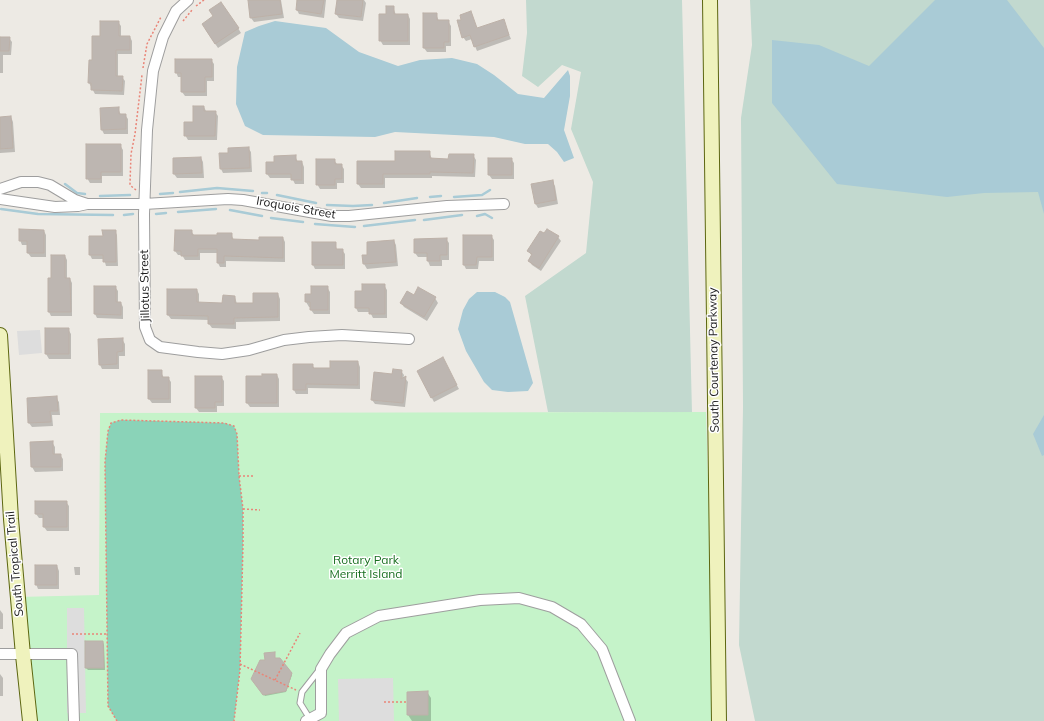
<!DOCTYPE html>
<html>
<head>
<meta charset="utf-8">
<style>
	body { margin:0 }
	canvas { display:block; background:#edeae4 }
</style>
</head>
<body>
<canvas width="1044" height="721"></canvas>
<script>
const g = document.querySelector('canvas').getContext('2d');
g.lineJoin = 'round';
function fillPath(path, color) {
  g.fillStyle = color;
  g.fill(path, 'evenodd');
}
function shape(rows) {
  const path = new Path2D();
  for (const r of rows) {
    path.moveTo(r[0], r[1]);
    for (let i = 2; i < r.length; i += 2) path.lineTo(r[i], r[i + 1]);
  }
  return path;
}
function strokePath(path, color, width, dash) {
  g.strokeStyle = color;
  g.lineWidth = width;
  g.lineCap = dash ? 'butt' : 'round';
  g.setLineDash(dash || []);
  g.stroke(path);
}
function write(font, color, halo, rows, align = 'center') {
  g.font = font + ' Mulish,sans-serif';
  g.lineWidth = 3;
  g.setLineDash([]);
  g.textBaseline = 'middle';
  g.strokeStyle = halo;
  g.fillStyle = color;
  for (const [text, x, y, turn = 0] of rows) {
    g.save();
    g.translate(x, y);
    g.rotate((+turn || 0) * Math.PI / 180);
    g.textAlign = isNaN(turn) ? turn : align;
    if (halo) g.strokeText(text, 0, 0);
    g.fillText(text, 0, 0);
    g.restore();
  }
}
fillPath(shape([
	[526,0,682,0,692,413,548,412,525,296,586,253,593,182,571,129,581,72,562,65,538,87,522,76,527,33],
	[750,0,1044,0,1044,721,755,721,739,645,743,407,741,118,752,45]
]), '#c2d9cf');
fillPath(shape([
	[706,412,715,721,31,721,18,597,99,595,100,413]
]), '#c5f3c9');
fillPath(shape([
	[121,420,224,423,234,426,237,434,239,475,243,509,243,543,240,670,234,721,117,721,108,706,105,462,108,431,111,423]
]), '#8ad3b8');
fillPath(shape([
	[40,330,42,353,19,355,17,331],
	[67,608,84,608,86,713,67,713],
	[393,678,394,721,339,721,338,679]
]), '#ddd');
fillPath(shape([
	[935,0,1007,0,1044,48,1044,214,1038,192,984,193,947,197,837,184,772,103,772,40,819,45,869,66],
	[275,21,326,28,359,52,398,66,420,60,452,58,477,64,494,75,518,94,544,98,568,70,570,76,570,96,564,130,574,158,564,162,557,152,548,144,525,144,494,137,395,132,375,137,263,135,245,126,236,104,237,67,245,32,259,26],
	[477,292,495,292,505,297,510,302,533,383,528,391,508,392,492,390,484,382,466,351,458,329,463,310,469,299],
	[1044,415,1044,455,1042,456,1033,434]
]), '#a9cbd6');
fillPath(shape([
	[249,0,281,0,284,18,254,22,251,18],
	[298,0,326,0,324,18,299,14,297,10],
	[338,0,364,0,366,3,363,21,339,18,336,14],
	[393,7,396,15,408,15,410,19,410,45,383,45,380,40,387,15],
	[471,13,477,29,503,20,511,39,477,51,472,39,466,41,463,37,463,21],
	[436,14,439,21,448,21,451,26,451,46,446,46,446,52,427,52,424,48],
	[118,22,121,26,121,37,130,37,132,41,132,54,118,54,118,77,122,77,125,81,124,95,95,94,89,83,93,61,101,37],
	[238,28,241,33,218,48,205,29],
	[0,38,9,38,12,42,11,55,3,55,3,73,0,73],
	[211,60,214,64,214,81,207,81,207,96,185,96,182,92,182,77,178,77,176,72],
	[204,107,206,111,215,112,218,116,217,140,188,140,185,135],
	[118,108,121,115,125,115,128,119,128,134,104,134,102,130,101,109],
	[11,117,13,122,15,152,0,153,0,118],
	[120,145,123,150,123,176,102,176,102,183,90,183,87,178],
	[248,148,251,152,252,172,223,173,221,169,229,154],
	[429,152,432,159,449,160,473,155,476,160,475,177,432,176,432,178,385,178,385,188,361,188,358,184,358,162,396,162],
	[295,156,298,162,302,162,304,167,304,184,295,184,292,178,270,178,267,174,267,163,274,162],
	[201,158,203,162,204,178,177,178,174,174],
	[511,159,514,163,514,179,492,179,489,175],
	[334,160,337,164,341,165,344,169,344,183,337,183,337,189,320,189,317,184],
	[552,181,555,186,558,204,538,208,535,203],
	[44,231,46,235,46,257,31,257,28,253,28,245,22,245,20,240],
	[115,231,117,235,118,266,106,266,104,259,92,259,90,255,104,237],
	[191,231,194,235,218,236,231,234,234,240,260,241,283,238,285,242,285,262,226,261,226,267,220,267,218,263,218,253,200,253,200,260,185,260,182,255,178,255,175,251],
	[491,236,494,240,494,261,479,261,478,269,466,269,464,265],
	[558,237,561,241,541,271,532,265,529,261,532,256,528,251],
	[446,239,449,243,449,260,442,260,442,266,430,266,428,261,428,257,418,257,415,253],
	[394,241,396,245,398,266,367,269,364,264,364,256,369,256],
	[335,243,337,250,342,250,345,254,345,269,315,269,313,265],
	[65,256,67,260,67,279,70,279,72,283,72,316,51,316,49,312,52,279],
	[384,285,387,290,387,318,373,318,370,312,358,312,356,308,363,292],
	[95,287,115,287,118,291,118,303,121,303,123,307,123,319,97,318,95,314],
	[327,287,330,292,330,314,314,314,311,310,311,307,309,307,306,302,306,295,312,295],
	[419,288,435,298,438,303,427,321,404,307,401,303,414,296],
	[197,290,199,294,199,303,223,304,235,297,237,304,254,304,278,294,280,299,280,321,236,322,236,329,212,328,209,324,209,320,171,319,168,315],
	[46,329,68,329,71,334,71,359,49,359,46,354],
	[122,339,125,344,125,356,119,356,119,369,102,369,100,365],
	[442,358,459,389,434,402,418,371],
	[358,362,360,367,360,389,308,388,308,394,296,394,294,390,312,365,315,369,331,369],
	[401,371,404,375,403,379,405,378,408,382,405,407,375,404,372,400,393,375],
	[161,372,164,378,168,378,171,382,171,403,152,403,149,399],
	[277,375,279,379,279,407,250,407,247,403],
	[196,377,221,377,224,381,224,406,217,406,217,412,199,412,196,408],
	[56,398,59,402,60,415,52,415,53,426,32,427,29,423],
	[52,442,55,447,55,455,60,455,63,459,63,471,35,472,32,467,32,443],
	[66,502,69,506,69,531,47,531,44,527,44,518,39,518,36,514],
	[57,566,59,571,59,589,38,589,36,584],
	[74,567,80,567,80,575,75,575],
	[0,610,3,614,3,629,0,629],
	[103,642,104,645,105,670,88,670,86,668],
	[275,654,275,659,292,675,286,692,265,696,252,679,266,660],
	[0,674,3,678,3,696,0,696],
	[427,692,431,698,431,721,412,721,408,715,408,693]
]), '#0003');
strokePath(shape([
	[65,184,77,193,85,194],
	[180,192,217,188,253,191],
	[262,193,267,193],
	[160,194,173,193],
	[277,195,316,203],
	[100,196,130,195],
	[430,197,441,196],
	[454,197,482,195,490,190],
	[384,203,417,198],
	[327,205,353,206,372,205],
	[1,209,38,214,113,215],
	[230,210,262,216],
	[178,212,216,209],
	[156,214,166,213],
	[124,215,133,214],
	[477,216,485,214,492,218],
	[271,218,303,222],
	[424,220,462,215],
	[315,224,355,227],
	[364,226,415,220]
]), '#a9cbd6', 2.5);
const building = shape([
	[248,0,280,0,282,14,250,18,248,0],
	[297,0,324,0,321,14,296,10,297,0],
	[337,0,363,0,361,17,335,14,337,0],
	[221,2,239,28,215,44,202,24,213,16,209,10,221,2],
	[386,6,394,6,394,14,408,14,408,41,379,41,379,14,386,14,386,6],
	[471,11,477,28,504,19,509,35,474,47,470,35,462,38,457,20,461,20,460,15,471,11],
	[423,13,437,13,437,20,449,20,449,42,444,42,444,48,423,48,423,13],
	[100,21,119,21,119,36,130,36,130,50,116,50,116,76,123,76,122,91,91,90,91,83,88,83,89,60,92,60,92,36,100,36,100,21],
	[0,37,10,37,9,51,0,51,0,37],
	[175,59,212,59,212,77,205,77,205,92,181,92,181,73,175,73,175,59],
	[193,106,204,106,204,111,216,111,215,136,184,136,184,122,193,122,193,106],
	[119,107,119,114,126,114,126,129,101,130,100,108,119,107],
	[11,116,13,148,0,149,0,117,11,116],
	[86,144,121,144,121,172,101,172,101,179,86,179,86,144],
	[249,147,250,168,220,169,219,153,228,153,228,148,249,147],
	[395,151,430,151,430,158,448,159,449,154,474,154,473,173,430,172,430,174,383,174,383,184,357,184,357,161,395,161,395,151],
	[296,155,296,161,302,161,302,180,291,180,291,174,266,174,266,162,274,162,274,156,296,155],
	[201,157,202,173,173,174,173,158,201,157],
	[488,158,512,158,512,175,488,175,488,158],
	[316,159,335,159,335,164,342,164,342,179,335,179,335,185,316,185,316,159],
	[553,180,556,200,535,204,531,184,553,180],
	[19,229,44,230,44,253,27,253,27,241,19,241,19,229],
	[547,229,559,236,539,268,528,261,532,254,527,251,540,231,544,233,547,229],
	[102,230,116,230,116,262,103,262,103,255,89,255,89,236,103,236,102,230],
	[175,230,192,230,192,235,217,235,217,233,232,233,232,239,259,240,259,237,283,237,283,258,224,256,224,263,217,263,217,249,198,249,198,256,181,256,181,251,174,251,175,230],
	[463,235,492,235,492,257,477,257,476,265,463,265,463,235],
	[447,238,447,255,440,255,440,261,427,261,427,253,414,253,414,239,447,238],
	[394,240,396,262,363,264,362,255,367,255,367,242,394,240],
	[312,242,336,242,336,249,343,249,343,265,312,265,312,242],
	[51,255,65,255,65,278,70,278,71,312,48,312,48,278,51,278,51,255],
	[362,284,385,284,385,314,369,314,369,308,355,308,355,291,362,291,362,284],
	[94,286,116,286,116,302,121,302,121,315,94,314,94,286],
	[311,286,328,286,328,310,310,310,310,302,305,302,305,294,311,294,311,286],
	[418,287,436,297,424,317,400,303,407,291,414,295,418,287],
	[167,289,197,289,197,302,222,303,223,295,235,296,235,303,253,303,253,293,278,293,278,317,234,318,234,324,208,324,208,316,167,315,167,289],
	[45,328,69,328,69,354,45,354,45,328],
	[123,338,123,351,117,352,117,364,99,365,98,339,123,338],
	[443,357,457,385,431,398,417,371,443,357],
	[330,361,358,361,358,385,306,384,306,390,293,390,293,364,313,364,313,368,330,368,330,361],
	[393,369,402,370,401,379,406,376,403,403,371,400,374,372,392,374,393,369],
	[148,370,162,370,162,377,169,377,169,399,148,399,148,370],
	[262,374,277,374,277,403,246,403,246,376,262,376,262,374],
	[195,376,222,376,222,402,215,402,215,408,195,408,195,376],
	[57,396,58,411,50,411,51,422,28,423,27,398,57,396],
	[53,441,53,454,61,454,61,467,31,467,30,442,53,441],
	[35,501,67,501,67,527,43,527,43,514,35,514,35,501],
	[35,565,57,565,57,585,35,585,35,565],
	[85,641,103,641,104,668,85,668,85,641],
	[275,652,275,658,280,658,292,673,286,691,263,695,251,679,260,660,265,660,264,653,275,652],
	[428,691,428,715,407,715,407,692,428,691]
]);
fillPath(building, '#bdb6b1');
strokePath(building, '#bdb1a8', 1);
const lane = shape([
	[310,719,300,703,302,692,320,669]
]);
const street = shape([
	[188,0,176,11,163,37,153,71,147,130,144,214,145,327,150,340,160,347,198,352,222,354,249,350,284,340,309,337,342,335,409,339],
	[0,189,21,182,38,182,50,185,75,200,87,204],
	[0,199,55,207,78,206,87,204,144,204,228,199,243,200,332,216,349,216,447,206,504,204],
	[0,654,72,654,74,721],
	[306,721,321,713,321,669,330,654,346,633,379,616,480,600,519,598,552,607,581,624,602,649,630,721]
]);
const secondary = shape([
	[710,0,719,721],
	[0,335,11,519,23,655,30,721]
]);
strokePath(lane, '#9e9e9e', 7);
strokePath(street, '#9e9e9e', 12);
strokePath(secondary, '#5d6711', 16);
strokePath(shape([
	[196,6,204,0],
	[183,21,192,10],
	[143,68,147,44,161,17],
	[136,190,131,186,130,184,131,154,135,134,142,75],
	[239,476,254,476],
	[243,509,260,510],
	[72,634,107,634],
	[240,664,296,690],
	[275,680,300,633],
	[384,702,407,702],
	[117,721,108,706,105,462,108,431,111,423,121,420,224,423,234,426,237,434,239,476,243,509,243,543,240,670,234,721]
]), '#e98578', 1.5, [2, 2]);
strokePath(lane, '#fff', 5);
strokePath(street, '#fff', 10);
strokePath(secondary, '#eff2bd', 14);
write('12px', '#1d1d1d', '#fff', [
	["Iroquois Street",296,208,10],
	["Jillotus Street",145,286,-91],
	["South Courtenay Parkway",714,360,-91],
	["South Tropical Trail",15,564,-95]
]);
write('12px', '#176e1f', '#fff', [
	["Rotary Park",366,560],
	["Merritt Island",366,574]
]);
</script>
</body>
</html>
